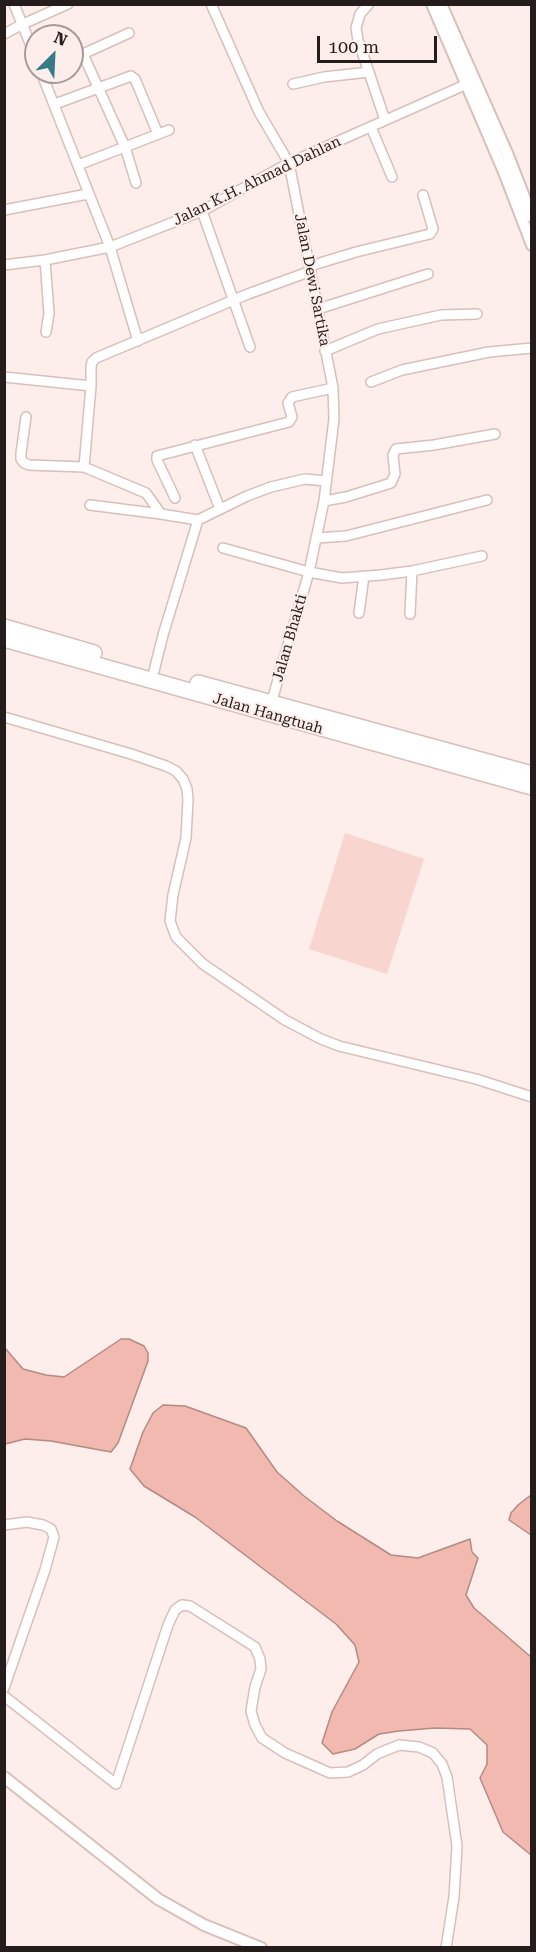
<!DOCTYPE html>
<html>
<head>
<meta charset="utf-8">
<style>
	body { margin:0 }
	#map { position:relative; width:536px; height:1952px; overflow:hidden; background:#fdeeeb; font-family:"Roboto Serif",serif }
	canvas { display:block }
	.frame { position:absolute; inset:0; border:6px solid #251d1b; pointer-events:none }
	.north { position:absolute; left:24px; top:24px; width:60px; height:60px; box-sizing:border-box; background:#fdeeeb; border:2px solid #a79a98; border-radius:50%; rotate:24deg; font-size:16px; font-weight:700; line-height:24px; text-align:center; color:#251d1b }
	.north::after { content:''; display:block; margin:auto; width:21px; height:27px; background:#367c88; clip-path:polygon(50% 0,100% 100%,50% 72%,0 100%) }
	.scale { position:absolute; left:317px; top:36px; width:120px; height:27px; box-sizing:border-box; border:3px solid #251d1b; border-top:0; padding-left:8px; font-size:18px; line-height:21px; white-space:nowrap; color:#251d1b; -webkit-text-stroke:4px #fdeeeb; paint-order:stroke }
</style>
</head>
<body>
<div id="map">
<canvas width="536" height="1952"></canvas>
<div class="frame"></div>
<div class="north">N</div>
<div class="scale">100 m</div>
</div>
<script>
const g = document.querySelector('canvas').getContext('2d');
g.lineJoin = 'round';
function fillPath(path, color) {
  g.fillStyle = color;
  g.fill(path, 'evenodd');
}
function shape(rows) {
  const path = new Path2D();
  for (const r of rows) {
    path.moveTo(r[0], r[1]);
    for (let i = 2; i < r.length; i += 2) path.lineTo(r[i], r[i + 1]);
  }
  return path;
}
function strokePath(path, color, width, dash) {
  g.strokeStyle = color;
  g.lineWidth = width;
  g.lineCap = dash ? 'butt' : 'round';
  g.setLineDash(dash || []);
  g.stroke(path);
}
function write(font, color, halo, rows, align = 'center') {
  g.font = font + ' "Roboto Serif",serif';
  g.lineWidth = 4.5;
  g.setLineDash([]);
  g.textBaseline = 'middle';
  g.strokeStyle = halo;
  g.fillStyle = color;
  for (const [text, x, y, turn = 0] of rows) {
    g.save();
    g.translate(x, y);
    g.rotate((+turn || 0) * Math.PI / 180);
    g.textAlign = isNaN(turn) ? turn : align;
    if (halo) g.strokeText(text, 0, 0);
    g.fillText(text, 0, 0);
    g.restore();
  }
}
fillPath(shape([
	[345,833,424,859,387,974,309,949]
]), '#f8d6cf');
const water = shape([
	[121,1339,129,1339,144,1346,148,1353,148,1361,118,1443,111,1452,51,1441,25,1439,5,1444,5,1348,23,1369,46,1375,64,1377,121,1339],
	[163,1405,185,1406,246,1428,277,1472,304,1496,337,1521,391,1555,418,1558,470,1539,472,1552,478,1558,466,1595,474,1608,531,1657,531,1855,503,1832,480,1778,487,1764,487,1745,470,1729,435,1728,399,1731,379,1734,355,1749,333,1754,322,1743,332,1712,359,1662,355,1645,336,1624,195,1517,144,1486,130,1469,143,1432,153,1413,163,1405],
	[531,1495,531,1535,509,1520,511,1513,518,1505,531,1495]
]);
fillPath(water, '#f1b9af');
strokePath(water, '#b48a83', 1.5);
const minor = shape([
	[14,4,36,58],
	[211,4,259,112,289,163,333,388,334,419,324,501,309,572,271,704],
	[368,5,360,14,356,28,358,40,385,120],
	[4,34,23,24,68,4],
	[83,54,125,147,136,183],
	[72,59,129,33],
	[41,72,110,247,138,341],
	[293,84,324,77,369,72],
	[55,104,131,76,135,79,158,134],
	[371,127,392,177],
	[78,165,169,130],
	[4,210,88,194],
	[202,211,250,347],
	[45,260,49,313,46,332],
	[4,265,45,260,110,247,202,211,289,163,467,84],
	[310,266,356,252,430,234,433,229,423,195],
	[318,309,428,274],
	[325,351,378,329,441,315,477,314],
	[4,377,91,386,91,367,92,362,96,358,248,294,311,271],
	[371,382,402,370,489,352,532,348],
	[26,417,21,453,21,459,24,463,29,465,84,467,91,386],
	[195,445,220,509],
	[84,467,146,493,161,514,198,520,247,496,271,487,305,479,326,481],
	[175,498,157,460,157,456,289,422,292,417,288,403,292,397,333,388],
	[324,501,346,497,391,483,395,474,393,455,396,449,434,445,495,434],
	[90,505,161,514],
	[316,538,346,536,487,500],
	[223,548,309,572,342,578,381,575,412,571,482,556],
	[359,613,364,576],
	[410,614,412,571],
	[154,671,163,635,198,520],
	[4,717,131,754,166,766,176,771,183,779,187,789,188,800,186,838,173,895,170,921,176,937,203,964,285,1020,321,1039,339,1046,476,1079,532,1097],
	[4,1525,27,1522,43,1525,51,1529,54,1537,45,1570,4,1688],
	[4,1696,116,1784,168,1625,175,1610,182,1605,190,1606,255,1647,260,1659,261,1669,255,1687,251,1711,255,1725,262,1738,285,1753,330,1773,348,1772,363,1765,377,1754,399,1745,419,1747,433,1753,442,1764,447,1777,457,1846,454,1897,446,1948]
]);
const tertiary = shape([
	[432,4,504,172,532,245],
	[441,4,507,153,532,217],
	[4,1777,158,1899,204,1925,261,1948]
]);
const trunk = shape([
	[4,627,94,653],
	[4,639,532,787],
	[198,683,532,774]
]);
strokePath(minor, '#d8bfba', 12);
strokePath(tertiary, '#d8bfba', 14);
strokePath(trunk, '#d8bfba', 18);
strokePath(minor, '#fff', 9);
strokePath(tertiary, '#fff', 10);
strokePath(trunk, '#fff', 15);
write('15px', '#251d1b', '#fdeeeb', [
	["Jalan K.H. Ahmad Dahlan",257,181,-26],
	["Jalan Dewi Sartika",312,280,79],
	["Jalan Bhakti",290,638,-74],
	["Jalan Hangtuah",268,714,16]
]);
</script>
</body>
</html>
